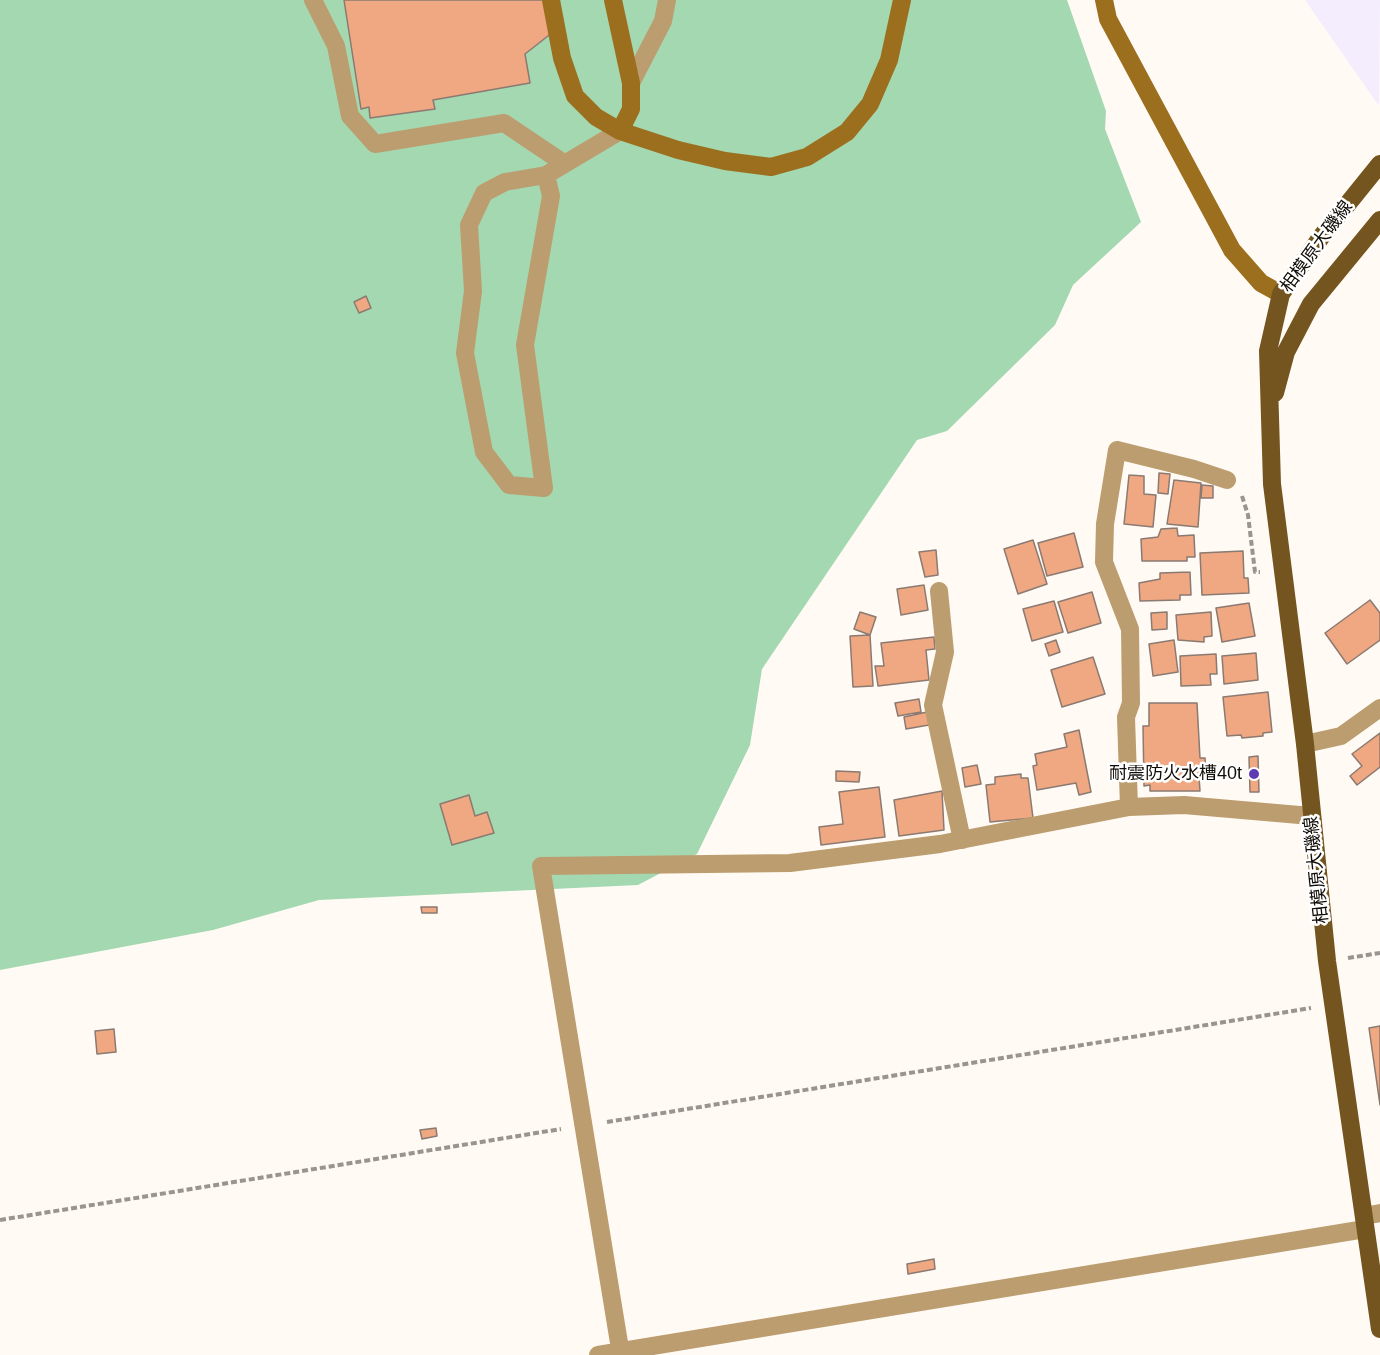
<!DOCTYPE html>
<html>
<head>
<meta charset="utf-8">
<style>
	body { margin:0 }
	canvas { display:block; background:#fffaf4 }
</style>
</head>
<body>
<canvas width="1380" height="1355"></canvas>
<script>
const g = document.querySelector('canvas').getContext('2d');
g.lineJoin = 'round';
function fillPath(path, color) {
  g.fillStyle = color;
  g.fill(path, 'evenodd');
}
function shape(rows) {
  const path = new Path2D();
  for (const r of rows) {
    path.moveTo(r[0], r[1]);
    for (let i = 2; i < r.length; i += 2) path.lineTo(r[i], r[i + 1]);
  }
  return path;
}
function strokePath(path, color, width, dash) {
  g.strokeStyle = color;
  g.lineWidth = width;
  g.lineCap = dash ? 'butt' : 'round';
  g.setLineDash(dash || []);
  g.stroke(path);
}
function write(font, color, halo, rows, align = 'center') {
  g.font = font + ' Arial,"Noto Sans JP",sans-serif';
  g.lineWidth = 5;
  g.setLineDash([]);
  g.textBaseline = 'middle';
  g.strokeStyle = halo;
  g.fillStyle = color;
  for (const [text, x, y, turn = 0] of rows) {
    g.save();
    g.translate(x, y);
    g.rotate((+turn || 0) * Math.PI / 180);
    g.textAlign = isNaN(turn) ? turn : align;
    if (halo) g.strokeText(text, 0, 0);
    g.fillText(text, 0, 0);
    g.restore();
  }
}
fillPath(shape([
	[1305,0,1380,0,1379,106]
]), '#f4edfe');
fillPath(shape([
	[0,0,1067,0,1106,111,1105,129,1141,222,1073,285,1055,325,947,431,917,440,762,669,750,745,697,854,638,885,319,900,213,930,0,970]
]), '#a4d8b1');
const building = shape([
	[344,0,548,0,553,32,525,54,530,83,433,100,435,109,370,118,369,107,361,109,344,0],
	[366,296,371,308,359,313,354,302,366,296],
	[1159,473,1170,474,1168,494,1158,493,1159,473],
	[1129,475,1144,476,1144,494,1156,495,1153,527,1124,524,1129,475],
	[1174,480,1201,483,1198,527,1167,524,1174,480],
	[1202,485,1213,486,1213,498,1201,498,1202,485],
	[1177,528,1178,536,1194,535,1195,557,1187,557,1187,561,1142,561,1141,539,1158,537,1161,529,1177,528],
	[1074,533,1083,567,1047,576,1038,543,1074,533],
	[1033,540,1047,584,1018,594,1004,549,1033,540],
	[936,550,938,575,925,577,919,552,936,550],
	[1243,551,1244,578,1248,578,1249,593,1202,595,1200,553,1243,551],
	[1190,572,1191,595,1180,595,1180,600,1140,601,1139,583,1160,579,1160,573,1190,572],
	[924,585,928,610,901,615,897,589,924,585],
	[1092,592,1101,623,1068,633,1058,602,1092,592],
	[1370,600,1380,613,1380,640,1347,664,1325,633,1370,600],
	[1054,601,1063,632,1032,641,1023,609,1054,601],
	[1249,603,1255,636,1222,642,1216,608,1249,603],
	[860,612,876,617,870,635,854,629,860,612],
	[1167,612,1167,629,1152,630,1151,613,1167,612],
	[1211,612,1212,636,1204,637,1204,642,1178,640,1176,615,1211,612],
	[870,635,873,686,853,687,850,636,870,635],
	[934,637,935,649,926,650,929,680,878,686,875,666,884,666,881,643,934,637],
	[1056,640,1060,652,1049,656,1045,644,1056,640],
	[1174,640,1178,672,1153,676,1149,644,1174,640],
	[1256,653,1258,680,1224,684,1222,656,1256,653],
	[1216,654,1217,674,1210,674,1211,685,1181,686,1180,656,1216,654],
	[1093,657,1105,694,1062,707,1051,670,1093,657],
	[1268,692,1272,732,1263,733,1263,736,1242,738,1241,735,1227,736,1223,697,1268,692],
	[919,699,921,712,898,716,895,703,919,699],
	[1149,703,1197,703,1200,758,1205,758,1206,776,1199,776,1200,791,1150,791,1150,785,1144,786,1143,726,1149,726,1149,703],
	[927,712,929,725,906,729,904,717,927,712],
	[1079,730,1091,792,1079,795,1076,783,1037,790,1033,766,1037,765,1035,754,1067,747,1064,734,1079,730],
	[1380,733,1380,767,1357,785,1350,776,1362,766,1352,754,1380,733],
	[1258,756,1259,792,1250,792,1249,757,1258,756],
	[977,765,981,784,965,787,962,768,977,765],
	[836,771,860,772,859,782,836,781,836,771],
	[1021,774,1021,778,1028,778,1033,818,990,822,986,785,995,784,995,777,1021,774],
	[879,787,885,837,821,845,819,827,843,824,839,792,879,787],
	[942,791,944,830,899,836,894,800,942,791],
	[469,795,475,816,487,812,494,833,452,845,440,804,469,795],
	[421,907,437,907,437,913,422,913,421,907],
	[1380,1026,1380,1105,1369,1028,1380,1026],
	[114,1029,116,1052,97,1054,95,1031,114,1029],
	[436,1128,437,1136,422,1139,420,1130,436,1128],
	[934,1259,935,1269,908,1274,907,1264,934,1259]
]);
fillPath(building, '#efa881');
strokePath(building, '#8b7a71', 1.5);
strokePath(shape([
	[1242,496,1248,515,1255,572,1260,572],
	[1348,958,1380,953],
	[607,1122,1311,1008],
	[0,1220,561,1129]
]), '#98948e', 4, [6, 3]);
strokePath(shape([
	[313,0,336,46,350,116,375,144,504,123,565,164],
	[631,83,663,21,667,0],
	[546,175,551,196,525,345,544,488,509,485,484,452,465,353,473,291,469,225,484,193,505,182,546,175,620,131]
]), '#bc9d6f', 18);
strokePath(shape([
	[939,591,945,652,933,705,962,840],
	[1305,744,1341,736,1380,708],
	[1129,807,1126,717,1131,703,1130,629,1104,562,1105,524,1117,450,1194,469,1227,480],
	[1364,1216,1380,1213],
	[598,1355,1365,1229],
	[621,1355,541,866,790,863,940,844,1129,807,1184,805,1311,816]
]), '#bc9d6f', 18);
strokePath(shape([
	[551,0,562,58,575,96,596,117,620,131,678,150,725,161,771,167,807,157,847,132,870,104,889,60,902,0],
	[613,0,631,83,631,109,620,131],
	[1104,0,1108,19,1232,250,1261,283,1281,294]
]), '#9c6f1f', 18);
strokePath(shape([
	[1380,164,1321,237,1281,294,1268,351,1272,484,1305,744,1327,961,1380,1329],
	[1275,393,1286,352,1311,304,1380,220]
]), '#74551f', 18);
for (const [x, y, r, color] of [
	[1254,774,6,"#5f3bb3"]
]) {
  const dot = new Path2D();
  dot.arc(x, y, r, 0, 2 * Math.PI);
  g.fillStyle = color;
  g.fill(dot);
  strokePath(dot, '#fff', 2);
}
write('18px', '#100c07', '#fff', [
	["相模原大磯線",1317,247,-54],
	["相模原大磯線",1317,870,-96]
]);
write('18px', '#100c07', '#fff', [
	["耐震防火水槽40t",1242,774]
], 'right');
</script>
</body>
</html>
